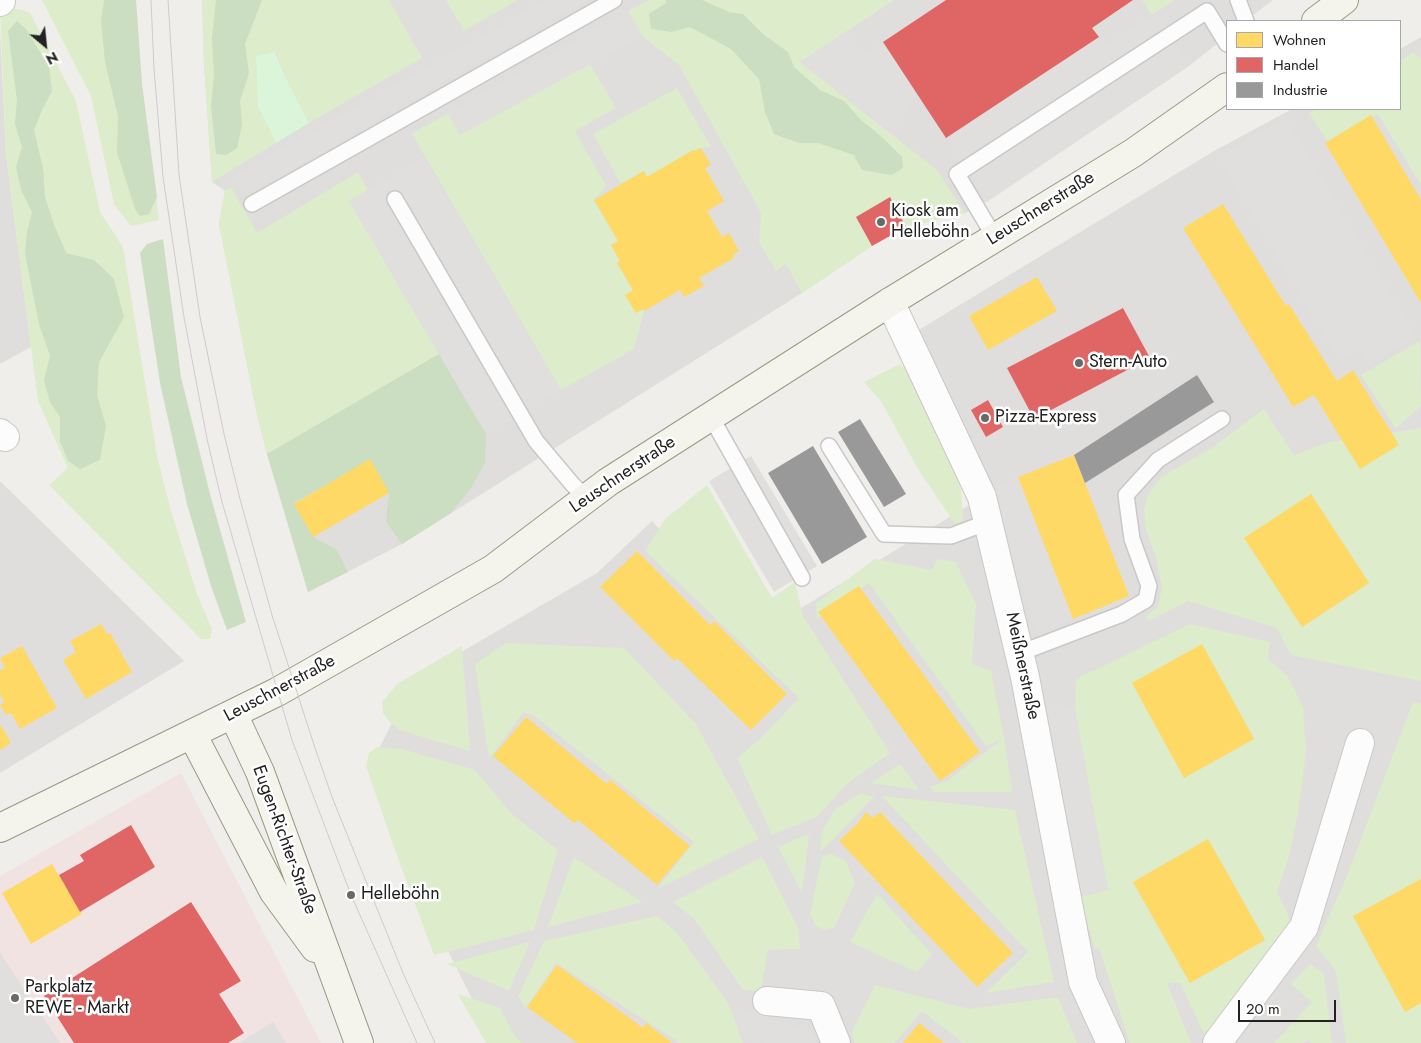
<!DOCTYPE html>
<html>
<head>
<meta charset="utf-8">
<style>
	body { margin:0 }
	#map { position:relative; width:1421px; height:1043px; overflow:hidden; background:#f0eeeb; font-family:Jost,sans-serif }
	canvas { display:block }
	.legend { position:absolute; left:1226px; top:20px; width:175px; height:90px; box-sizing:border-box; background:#fff; border:1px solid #a7a7a7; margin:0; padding:6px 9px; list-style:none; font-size:15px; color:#222 }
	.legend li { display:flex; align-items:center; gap:10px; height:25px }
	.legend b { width:25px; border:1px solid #a7a7a7 }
	.north { position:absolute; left:20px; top:20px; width:50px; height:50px; -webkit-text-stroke:4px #fff; paint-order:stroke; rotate:152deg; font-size:14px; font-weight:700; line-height:20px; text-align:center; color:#222 }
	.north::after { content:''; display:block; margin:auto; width:18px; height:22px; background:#222; clip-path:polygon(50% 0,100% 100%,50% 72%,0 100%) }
	.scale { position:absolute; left:1238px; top:1000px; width:98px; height:22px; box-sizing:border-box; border:2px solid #222; border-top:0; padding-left:6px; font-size:15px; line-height:18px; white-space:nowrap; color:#222; -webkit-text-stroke:4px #fff; paint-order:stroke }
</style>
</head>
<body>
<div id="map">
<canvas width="1421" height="1043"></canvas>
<ul class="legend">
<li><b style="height:14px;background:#ffd966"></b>Wohnen</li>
<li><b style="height:14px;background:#e06666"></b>Handel</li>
<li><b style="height:14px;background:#999"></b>Industrie</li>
</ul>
<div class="north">N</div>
<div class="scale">20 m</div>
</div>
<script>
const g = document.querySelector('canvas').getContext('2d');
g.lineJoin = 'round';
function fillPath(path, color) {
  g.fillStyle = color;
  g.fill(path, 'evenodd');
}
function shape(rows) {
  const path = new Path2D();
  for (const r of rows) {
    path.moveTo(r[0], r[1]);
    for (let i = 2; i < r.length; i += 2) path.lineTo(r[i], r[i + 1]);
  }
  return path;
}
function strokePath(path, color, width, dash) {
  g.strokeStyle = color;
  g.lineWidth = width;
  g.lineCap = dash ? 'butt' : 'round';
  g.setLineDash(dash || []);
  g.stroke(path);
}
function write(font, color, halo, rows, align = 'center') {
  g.font = font + ' Jost,sans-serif';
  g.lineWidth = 5;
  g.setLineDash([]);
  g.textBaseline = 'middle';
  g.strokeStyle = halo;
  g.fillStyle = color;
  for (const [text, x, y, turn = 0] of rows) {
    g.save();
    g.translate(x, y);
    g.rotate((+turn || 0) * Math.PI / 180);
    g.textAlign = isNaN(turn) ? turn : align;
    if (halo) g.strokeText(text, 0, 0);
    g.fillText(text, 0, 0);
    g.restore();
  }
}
fillPath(shape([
	[202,0,1273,0,1245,21,1227,21,1227,36,1189,66,988,201,965,213,906,227,872,246,802,293,402,544,308,592,267,454,256,410,219,224,225,191,212,182,204,65],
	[0,29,6,154,31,347,0,364],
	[1421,37,1421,1043,494,1043,450,955,373,761,413,680,597,573,652,521,759,634,982,497,907,337,1214,151,1292,109,1400,109,1400,49],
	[0,481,184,661,0,773]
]), '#dfdedc');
fillPath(shape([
	[181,773,321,1043,0,1043,0,876]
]), '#f1e3e1');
fillPath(shape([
	[42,0,136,0,142,84,159,220,131,226,114,204,91,96],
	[202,0,389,0,422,58,309,123,285,76,276,52,258,107,276,143,212,182,204,65],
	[446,0,518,0,464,31],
	[649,0,894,0,800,62,937,170,965,213,906,227,890,198,856,217,872,246,802,293,786,264,776,271,759,242,761,213,679,65,642,36,628,11],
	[1142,0,1175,0,1152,15],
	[0,9,19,9,30,13,76,101,100,212,123,247,157,456,171,511,197,594,212,629,210,639,201,639,49,485,68,468,38,401,6,154],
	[1414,52,1421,59,1421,185,1378,114,1329,143,1309,113,1317,109,1400,109,1400,61],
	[590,64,616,108,575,131,606,186,594,200,618,241,611,246,620,261,617,263,633,290,626,295,644,311,634,349,561,390,412,134,448,113,460,135],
	[677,88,711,147,701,148,694,151,693,150,647,177,643,171,621,184,593,134],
	[358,172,368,190,349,201,439,354,267,454,256,410,219,224,225,190,231,187,257,233],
	[1420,341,1421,406,1396,429,1361,375],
	[900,364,914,378,936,425,961,489,963,520,955,524,918,469,881,401,864,382],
	[1264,409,1294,455,1329,442,1421,428,1421,681,1291,655,1277,628,1188,601,1149,621,1146,616,1158,607,1162,587,1156,557,1146,530,1144,511,1148,495,1161,477,1210,449],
	[1311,495,1369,583,1302,627],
	[707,485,772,598,795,582,803,616,890,753,848,783,817,817,772,835,737,758,760,739,799,698,645,551,665,519],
	[875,559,932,570,937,559,956,562,976,604,972,664,991,671,1004,738,1012,792,933,792,930,787,947,781,1001,740,986,746,869,583,817,619,816,603],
	[1190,624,1270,642,1268,659,1287,675,1303,707,1306,753,1298,813,1289,856,1277,893,1286,909,1292,928,1207,1040,1180,983,1167,983,1191,1043,1130,1043,1099,948,1095,949,1080,897,1108,889,1075,709,1076,679],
	[1202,645,1254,739,1184,777],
	[1208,839,1265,940,1190,983,1133,882],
	[506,643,624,648,696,724,759,839,657,889,694,842,533,715,523,713,489,759,475,664],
	[462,646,470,751,399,730,388,720,383,713,382,702,397,684],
	[1413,702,1421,704,1421,879,1353,916,1405,1012,1421,1003,1421,1043,1346,1043,1336,971,1316,946,1348,873],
	[377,747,402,749,475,770,512,814,558,850,534,930,434,955,396,853,366,766,369,753],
	[900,764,919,790,871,783],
	[861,793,874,797,835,838,820,852,822,831,835,809],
	[882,796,1015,810,1054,982,986,993,1028,952],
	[809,834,802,893,778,847],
	[831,854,846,861,855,883,834,928,823,930,815,925,810,914,822,857],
	[574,857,642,902,548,927],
	[762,857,798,927,800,949,768,950,761,991,743,990,695,920,673,902],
	[877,894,932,954,918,971,912,970,850,942],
	[657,916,678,934,729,1004,743,1043,680,1043,556,963,526,1008,518,997,544,941],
	[530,942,509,991,447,964],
	[1310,964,1324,974,1332,1043,1310,1043,1308,1040,1303,1043,1274,1043,1312,1002,1291,984],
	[875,985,969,1009,1058,997,1077,1043,963,1043,922,1011,895,1043,855,1043,851,1033],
	[458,994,500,1008,516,1038,524,1043,486,1043]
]), '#ddeccb');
fillPath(shape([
	[104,0,136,0,142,84,157,197,149,214,140,216,135,209,117,152,118,116,105,62,101,21],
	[216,0,262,0,245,44,249,73,240,101,242,124,237,148,226,155,216,154,211,106,214,75,212,38],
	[665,0,702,0,729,12,743,14,764,35,788,52,794,67,820,90,844,101,861,120,883,138,902,157,903,168,891,175,862,170,854,155,818,143,799,143,774,134,765,112,759,79,731,49,690,27,671,32,651,29,649,14,666,3],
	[17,21,26,29,49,67,52,91,42,110,34,130,43,168,45,197,53,222,66,253,94,260,114,279,124,317,99,362,97,395,106,426,100,460,80,469,68,461,60,441,60,417,50,402,44,380,50,356,39,324,25,254,27,232,32,212,21,190,16,167,22,147,15,124,17,100,8,31],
	[163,239,181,377,210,494,246,622,227,630,211,586,187,504,160,383,140,253,147,244],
	[439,354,486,434,485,463,471,488,451,513,402,544,386,522,389,493,370,460,294,503,313,537,337,550,348,572,308,592,267,454]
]), '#cbdec1');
fillPath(shape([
	[275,52,285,76,309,123,276,143,258,107,256,56]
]), '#daf5da');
fillPath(shape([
	[546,0,587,0,246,196,235,176],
	[946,0,997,0,898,65,917,93,892,133,800,62,847,31,864,55],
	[628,11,642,36,460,135,448,113],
	[1156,13,1189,66,988,201,946,138,1099,37,1104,46],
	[1285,117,1417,337,1370,365,1360,348,1339,360,1218,157],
	[424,157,561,390,486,434,349,201],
	[751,456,817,566,774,592,709,481],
	[1018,477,1073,619,1037,636,992,487],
	[1075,709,1108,890,1080,897,1046,711],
	[0,953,60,1043,0,1043],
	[729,1004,811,1033,816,1043,766,1043,742,1038],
	[273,1022,286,1043,239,1043]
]), '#e0dfde');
fillPath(shape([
	[1371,115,1421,200,1421,303,1325,143],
	[701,148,711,165,705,168,724,201,707,211,722,237,729,233,739,251,733,255,734,258,699,278,704,286,684,297,680,290,644,311,643,309,636,313,625,295,633,290,617,263,620,261,611,245,618,241,594,200,644,171,647,177,693,150,694,151],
	[1223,204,1286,306,1289,304,1337,381,1353,370,1399,445,1360,469,1314,395,1293,407,1183,228],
	[1037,277,1057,311,988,350,969,316],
	[1074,455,1129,596,1073,619,1018,477],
	[370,459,389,493,313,537,294,504],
	[1311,494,1369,583,1302,627,1244,538],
	[637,551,710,625,714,621,787,694,751,730,677,658,674,661,600,587],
	[859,586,980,752,940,781,818,612],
	[101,624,107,634,110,633,132,672,86,699,63,660,76,652,70,641],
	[1202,644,1254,739,1184,778,1132,683],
	[22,646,57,708,20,729,11,713,6,715,0,705,4,702,0,694,0,670,5,668,0,658],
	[526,717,607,784,610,780,690,846,657,885,578,820,574,823,493,756],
	[0,724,11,743,0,750],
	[866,812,873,818,880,812,1013,953,977,987,839,841,858,823],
	[1208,839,1265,940,1190,983,1133,882],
	[52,864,82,914,31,944,2,893],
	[1421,879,1421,1003,1405,1012,1353,916],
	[557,965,643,1028,646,1023,672,1043,577,1043,527,1007],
	[919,1023,944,1043,903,1043]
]), '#ffd966');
fillPath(shape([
	[946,0,1133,0,1092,28,1099,37,946,138,883,42],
	[890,197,906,227,872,246,856,217],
	[1123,308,1150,358,1034,419,1007,368],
	[988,400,1003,427,986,437,971,410],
	[131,825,155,867,80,912,59,875,84,861,80,855],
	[191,902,241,981,219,994,244,1033,228,1043,74,1043,44,996]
]), '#e06666');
fillPath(shape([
	[1197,375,1214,402,1085,483,1074,455],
	[860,419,906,494,884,507,838,432],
	[813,446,867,537,822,564,768,473]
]), '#999');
const service = shape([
	[1238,0,1246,21],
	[395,199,536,441,573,485,587,498],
	[252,204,614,0],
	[995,238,957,174,1207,11,1227,44],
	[711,417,802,578],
	[829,446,884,534,951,536,988,522],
	[1020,653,1122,614,1146,600,1149,586,1132,539,1126,495,1158,460,1222,419]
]);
const minor = shape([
	[0,2,1,1],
	[890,302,982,497,1025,677,1083,982,1111,1043],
	[0,433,5,437],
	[767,1001,821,1006,836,1043],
	[1217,1043,1304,927,1360,743]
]);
const secondary = shape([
	[1316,21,1344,0],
	[233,714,260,772,359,1043],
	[192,734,274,892,315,948],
	[0,828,277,692,493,569,608,482,890,302,1133,153,1227,87]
]);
strokePath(service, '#c9c8c7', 18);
strokePath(minor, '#c9c8c7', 30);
strokePath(secondary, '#999a82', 30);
strokePath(service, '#fdfcfc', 15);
strokePath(minor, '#fdfcfc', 28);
strokePath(secondary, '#f4f4ed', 28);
strokePath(shape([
	[151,0,154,69,163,177,184,317,207,439,222,502,292,740,351,895,417,1043],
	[168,0,179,175,200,317,224,434,240,499,272,615,315,748,332,797,403,973,435,1043]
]), '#ccc', 1);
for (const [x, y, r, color] of [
	[881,222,5,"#6a6968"],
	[1079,363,5,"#6a6968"],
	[985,418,5,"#6a6968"],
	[351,895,5,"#6a6968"],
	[15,998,5,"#6a6968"]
]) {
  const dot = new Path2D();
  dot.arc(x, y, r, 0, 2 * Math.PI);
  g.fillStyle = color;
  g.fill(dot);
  strokePath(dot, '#fff', 2);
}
write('18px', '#222', '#fff', [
	["Leuschnerstraße",1041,209,-32],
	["Leuschnerstraße",623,475,-34],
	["Meißnerstraße",1022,666,78],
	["Leuschnerstraße",280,689,-28],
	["Eugen-Richter-Straße",284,840,70]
]);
write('18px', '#222', '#fff', [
	["Kiosk am",891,212],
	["Helleböhn",891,233],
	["Stern-Auto",1089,363],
	["Pizza-Express",995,418],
	["Helleböhn",361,895],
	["Parkplatz",25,988],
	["REWE - Markt",25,1009]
], 'left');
</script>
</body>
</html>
